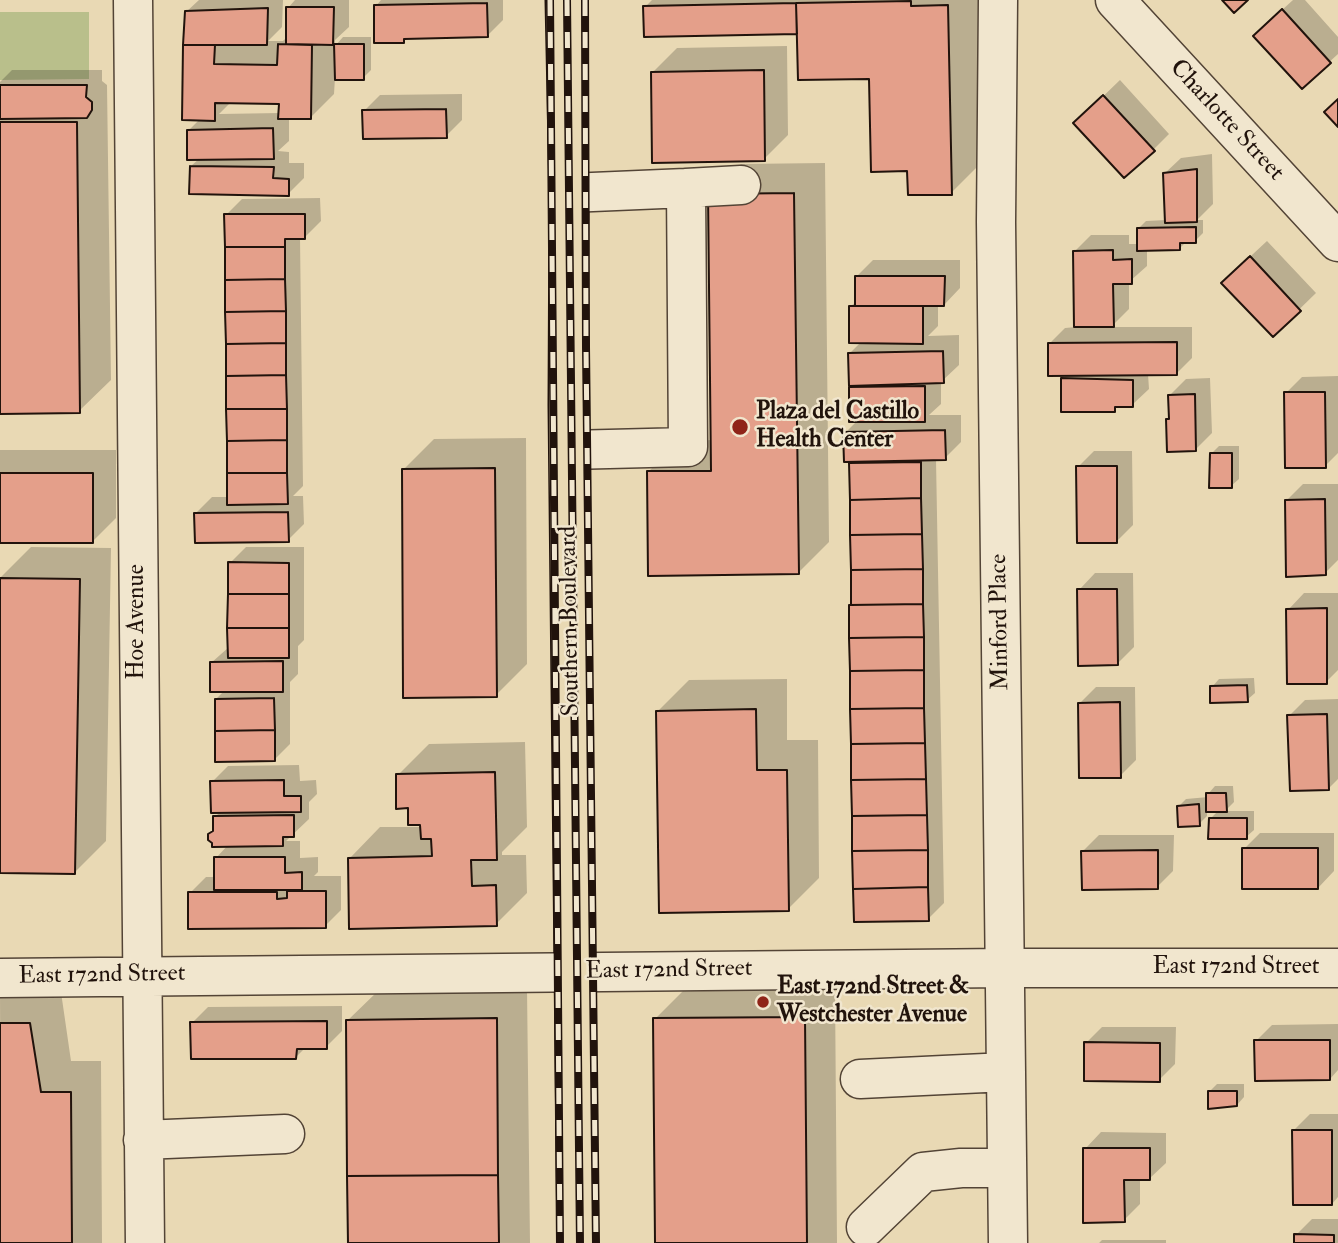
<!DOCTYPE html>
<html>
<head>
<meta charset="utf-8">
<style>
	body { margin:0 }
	canvas { display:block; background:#e9d9b4 }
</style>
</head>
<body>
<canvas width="1338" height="1243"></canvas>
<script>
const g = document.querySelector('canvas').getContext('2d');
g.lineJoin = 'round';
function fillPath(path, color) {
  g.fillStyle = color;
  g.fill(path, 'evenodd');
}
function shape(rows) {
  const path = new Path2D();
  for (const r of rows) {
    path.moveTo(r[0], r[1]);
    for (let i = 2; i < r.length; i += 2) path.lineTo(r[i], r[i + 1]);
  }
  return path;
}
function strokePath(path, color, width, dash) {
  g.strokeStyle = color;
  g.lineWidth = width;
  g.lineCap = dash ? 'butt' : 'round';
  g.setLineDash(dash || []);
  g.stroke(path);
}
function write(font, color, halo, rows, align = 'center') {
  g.font = font + ' "IM FELL Double Pica",serif';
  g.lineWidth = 5;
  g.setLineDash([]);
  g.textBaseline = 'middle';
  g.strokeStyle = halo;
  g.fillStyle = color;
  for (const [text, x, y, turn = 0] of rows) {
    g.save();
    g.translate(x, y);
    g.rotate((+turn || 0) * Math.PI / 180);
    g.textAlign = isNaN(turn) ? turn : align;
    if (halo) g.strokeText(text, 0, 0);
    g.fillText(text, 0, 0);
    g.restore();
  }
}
fillPath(shape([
	[0,12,89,12,89,79,0,80]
]), '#b9bf8b');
fillPath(shape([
	[199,0,283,0,282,27,268,41,283,41,287,37,288,8,295,0,349,0,349,27,335,40,335,46,343,37,371,37,371,70,363,78,335,78,334,94,310,118,289,117,289,141,278,151,289,152,289,163,304,163,304,178,288,194,191,166,200,158,189,130,200,119,186,12],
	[232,101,280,102,280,113,219,114],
	[381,0,503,0,503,20,487,36,408,37,404,41,376,6],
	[652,0,979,0,982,162,951,193,909,169,871,77,799,33,645,7],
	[1293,0,1305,0,1338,37,1338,54,1302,87,1271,20],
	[787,46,788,135,764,159,653,72,677,48],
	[12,70,102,70,102,81,107,85,111,380,79,411,0,412,0,82],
	[1120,80,1169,134,1153,150,1092,107],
	[462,94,462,120,446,136,364,111,380,95],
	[1212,154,1213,204,1197,220,1203,220,1203,233,1195,241,1187,241,1179,249,1147,249,1147,266,1129,282,1129,309,1111,327,1192,327,1192,358,1176,374,1148,374,1149,389,1132,405,1119,405,1114,410,1063,379,1068,374,1049,344,1065,328,1076,327,1075,251,1091,235,1129,235,1129,244,1139,244,1138,229,1146,221,1166,220,1164,174,1181,158],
	[825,163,829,542,798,573,648,472,680,441,713,440,709,195,741,164],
	[320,198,321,221,305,237,300,237,303,486,293,496,303,496,304,524,288,540,196,513,212,497,229,497,226,215,242,199],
	[1267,241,1316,293,1273,335,1239,267],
	[873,260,960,260,960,288,944,305,938,305,938,326,928,336,959,335,959,365,941,382,941,404,929,415,961,415,961,442,945,458,936,459,944,903,928,919,853,603,851,460,845,433,857,421,851,421,849,354,862,341,851,306,857,301,857,276],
	[1338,376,1338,453,1325,466,1286,393,1302,377],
	[1210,378,1212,433,1196,449,1168,419,1171,416,1170,395,1186,379],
	[526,438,527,664,496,695,403,470,434,439],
	[1219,446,1239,446,1239,479,1231,486,1211,454],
	[0,450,116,450,116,518,92,542,0,542],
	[1094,451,1132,451,1133,525,1117,541,1078,467],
	[1303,484,1338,484,1338,560,1325,573,1287,500],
	[31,547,111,548,106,841,75,872,0,871,0,578],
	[246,547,304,547,304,640,298,646,298,674,290,682,290,744,274,760,216,699,225,690,211,663,229,647,230,563],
	[1095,573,1133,573,1134,647,1118,663,1079,590],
	[1304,593,1338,593,1338,670,1326,682,1288,610],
	[1254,678,1255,693,1247,700,1212,687,1219,679],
	[787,679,787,740,818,740,819,878,788,909,658,711,689,680],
	[1096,687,1135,687,1136,760,1120,776,1080,703],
	[1338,699,1338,779,1329,788,1289,716,1305,700],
	[525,742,527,827,502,852,502,855,526,855,527,893,496,924,349,859,380,827,422,827,410,806,398,775,429,744],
	[299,765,300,781,316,780,317,794,309,802,309,819,286,841,300,841,300,858,318,857,318,872,314,876,341,876,341,910,325,926,190,893,206,877,216,877,216,858,228,845,215,830,215,817,220,812,212,782,228,766],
	[1215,786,1233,786,1234,802,1225,811,1254,811,1254,830,1246,837,1210,819,1219,810,1207,811,1207,816,1199,824,1179,806,1186,799,1208,797,1208,794],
	[1260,833,1334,833,1334,871,1318,888,1244,849],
	[1099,835,1174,835,1173,871,1157,887,1083,851],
	[835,986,837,1243,657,1243,655,1019,686,988],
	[527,988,530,1243,350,1243,347,1021,379,990],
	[61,992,71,1061,101,1061,102,1243,1,1243,0,993],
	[342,1006,342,1031,326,1047,306,1047,296,1057,192,1023,208,1007],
	[1338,1024,1338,1070,1330,1079,1256,1041,1272,1025],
	[1102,1027,1176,1027,1175,1064,1159,1080,1086,1043],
	[1217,1084,1244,1084,1244,1097,1237,1105,1209,1107,1209,1092],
	[1310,1114,1338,1114,1338,1197,1332,1204,1294,1130],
	[1101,1132,1166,1133,1166,1163,1149,1179,1140,1179,1140,1204,1124,1220,1085,1149],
	[1312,1219,1338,1219,1338,1243,1296,1243,1296,1235],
	[1102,1240,1166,1240,1166,1243,1099,1243]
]), '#0003');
const building = shape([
	[1222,0,1248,0,1234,13,1222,0],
	[911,1,911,6,948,5,952,195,908,195,907,171,871,172,869,79,798,80,796,3,911,1],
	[487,3,488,37,404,39,404,43,374,43,374,5,487,3],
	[796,3,797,34,644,37,643,6,796,3],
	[286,7,334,7,333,45,286,44,286,7],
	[268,8,267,45,183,45,185,11,268,8],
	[1282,9,1331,63,1302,89,1253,36,1282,9],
	[278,44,312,45,311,119,278,119,279,104,215,103,215,121,182,120,183,45,215,45,214,64,277,65,278,44],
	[334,44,364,44,364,80,335,80,334,44],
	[764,70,765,161,652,163,651,72,764,70],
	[0,85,87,85,86,97,92,102,92,110,87,118,0,119,0,85],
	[1103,95,1155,151,1124,178,1073,123,1103,95],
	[1338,99,1338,127,1324,112,1338,99],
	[446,109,447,138,363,139,362,110,446,109],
	[0,122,77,122,80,413,0,414,0,122],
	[273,128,274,159,187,160,187,130,273,128],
	[190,166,274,167,273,178,289,179,289,196,189,194,190,166],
	[1197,169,1197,222,1165,223,1163,173,1197,169],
	[794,193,799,574,648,576,647,471,711,471,708,194,794,193],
	[224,214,305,214,305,239,285,239,285,247,225,247,224,214],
	[1196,227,1196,243,1180,243,1180,250,1137,251,1137,228,1196,227],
	[225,247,285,247,285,279,225,280,225,247],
	[1113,250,1113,260,1132,259,1132,284,1113,284,1114,327,1074,327,1073,251,1113,250],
	[1250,256,1301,311,1273,337,1221,283,1250,256],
	[855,276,945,276,944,306,855,306,855,276],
	[285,279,286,311,225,312,225,280,285,279],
	[849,306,923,306,923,344,849,343,849,306],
	[286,311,286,343,226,344,225,312,286,311],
	[1177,342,1177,375,1048,376,1048,343,1177,342],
	[286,343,286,375,226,376,226,344,286,343],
	[943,351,944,383,849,386,848,353,943,351],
	[286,375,287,409,226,409,226,376,286,375],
	[1061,378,1133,380,1133,407,1115,407,1115,412,1061,412,1061,378],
	[925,386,925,422,849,422,849,387,925,386],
	[1284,392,1325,392,1326,468,1285,468,1284,392],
	[1195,394,1196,451,1167,452,1166,419,1169,419,1168,395,1195,394],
	[226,409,287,409,287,440,227,441,226,409],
	[945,430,946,460,844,462,843,432,945,430],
	[287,440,287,473,227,473,227,441,287,440],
	[1210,453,1232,453,1232,488,1209,488,1210,453],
	[921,462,921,498,850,500,849,463,921,462],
	[1076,466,1117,466,1117,543,1077,543,1076,466],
	[495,468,497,697,403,698,402,469,495,468],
	[0,473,93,473,93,543,0,543,0,473],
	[227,473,287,473,288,504,227,505,227,473],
	[921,498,922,534,850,535,850,500,921,498],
	[1325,499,1326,575,1286,577,1285,500,1325,499],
	[288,512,289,542,195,543,194,513,288,512],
	[922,534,923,569,851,570,850,535,922,534],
	[228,562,289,563,289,594,228,594,228,562],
	[923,569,923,604,851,605,851,570,923,569],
	[0,578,80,579,75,874,0,873,0,578],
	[1077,589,1117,589,1118,665,1078,666,1077,589],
	[228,594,289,594,289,628,227,628,228,594],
	[923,604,924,637,849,638,849,605,923,604],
	[1327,608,1327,684,1287,684,1286,609,1327,608],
	[227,628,289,628,289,658,228,658,227,628],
	[924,637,924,670,850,671,849,638,924,637],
	[283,661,283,692,210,692,210,662,283,661],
	[924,670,924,708,850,709,850,671,924,670],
	[1247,685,1248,702,1210,703,1210,686,1247,685],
	[274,698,275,730,215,731,215,699,274,698],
	[1120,702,1121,778,1079,778,1078,703,1120,702],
	[924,708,925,743,851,744,850,709,924,708],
	[756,709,757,770,787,770,789,911,659,913,656,711,756,709],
	[1327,714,1329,790,1290,791,1287,715,1327,714],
	[275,730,275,761,215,762,215,731,275,730],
	[925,743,926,779,851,780,851,744,925,743],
	[495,772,497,860,471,860,472,886,496,885,497,926,349,929,348,858,432,856,431,839,421,839,420,825,408,825,408,808,396,809,396,774,495,772],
	[926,779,927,815,852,816,851,780,926,779],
	[284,780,284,796,301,796,301,812,211,813,210,781,284,780],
	[1206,793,1226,793,1227,812,1206,812,1206,793],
	[1199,804,1200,826,1178,827,1177,806,1199,804],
	[294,815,294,837,283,837,283,846,212,847,212,843,208,840,208,834,213,831,213,816,294,815],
	[927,815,928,850,852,851,852,816,927,815],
	[1209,818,1247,818,1247,839,1208,839,1209,818],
	[1242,848,1318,848,1318,889,1242,889,1242,848],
	[928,850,928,887,853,889,852,851,928,850],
	[1158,850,1158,889,1082,890,1081,851,1158,850],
	[214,857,285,857,285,873,302,872,302,890,214,890,214,857],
	[928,887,929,921,854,922,853,889,928,887],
	[287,891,326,891,326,928,188,929,188,892,277,892,277,899,287,898,287,891],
	[805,1017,807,1243,655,1243,653,1018,805,1017],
	[497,1018,498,1175,347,1176,346,1020,497,1018],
	[327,1021,327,1049,297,1049,296,1059,191,1059,190,1022,327,1021],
	[0,1023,30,1023,41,1092,71,1092,72,1243,0,1243,0,1023],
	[1254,1040,1330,1040,1330,1080,1255,1081,1254,1040],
	[1084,1042,1160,1043,1160,1082,1084,1081,1084,1042],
	[1208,1091,1237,1091,1237,1106,1208,1109,1208,1091],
	[1292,1130,1332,1130,1332,1205,1293,1205,1292,1130],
	[1083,1148,1150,1148,1150,1180,1124,1180,1125,1222,1083,1223,1083,1148],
	[498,1175,499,1243,348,1243,347,1176,498,1175],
	[1294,1234,1334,1235,1334,1243,1294,1243,1294,1234]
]);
fillPath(building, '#e49f8a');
strokePath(building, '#21130c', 2);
const minor = shape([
	[133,0,145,1243],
	[998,0,996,222,1008,1243],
	[1115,0,1338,242],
	[686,188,741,185],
	[569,450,688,447,686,188,569,193],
	[0,978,1005,968,1338,968],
	[860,1079,1006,1072],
	[143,1140,285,1134],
	[866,1227,923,1172,961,1168,1007,1168]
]);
const major = shape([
	[565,0,569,193,568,405,577,1243]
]);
strokePath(minor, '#534436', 41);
strokePath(major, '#21130c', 41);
strokePath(minor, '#f1e6ce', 38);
strokePath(major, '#e9d9b4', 38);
const rail = shape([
	[550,0,560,1243],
	[567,0,580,1243],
	[585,0,586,347,596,1243]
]);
strokePath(rail, '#21130c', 8);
strokePath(rail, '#f1e6ce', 5, [16]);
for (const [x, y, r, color] of [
	[740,427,9,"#8f2418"],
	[763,1002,7,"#8f2418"]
]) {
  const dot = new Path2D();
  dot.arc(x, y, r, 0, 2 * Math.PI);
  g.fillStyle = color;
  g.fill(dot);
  strokePath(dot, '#f1e6ce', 2.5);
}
write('24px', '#21130c', '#f1e6ce', [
	["Charlotte Street",1226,121,47],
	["Southern Boulevard",571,621,-91],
	["Hoe Avenue",138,622,-90],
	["Minford Place",1001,622,-91],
	["East 172nd Street",1236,968],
	["East 172nd Street",669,971,-1],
	["East 172nd Street",102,976,-1]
]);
write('bold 24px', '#21130c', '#f1e6ce', [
	["Plaza del Castillo",756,413],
	["Health Center",756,441],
	["East 172nd Street &",777,988],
	["Westchester Avenue",777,1016]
], 'left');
</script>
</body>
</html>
